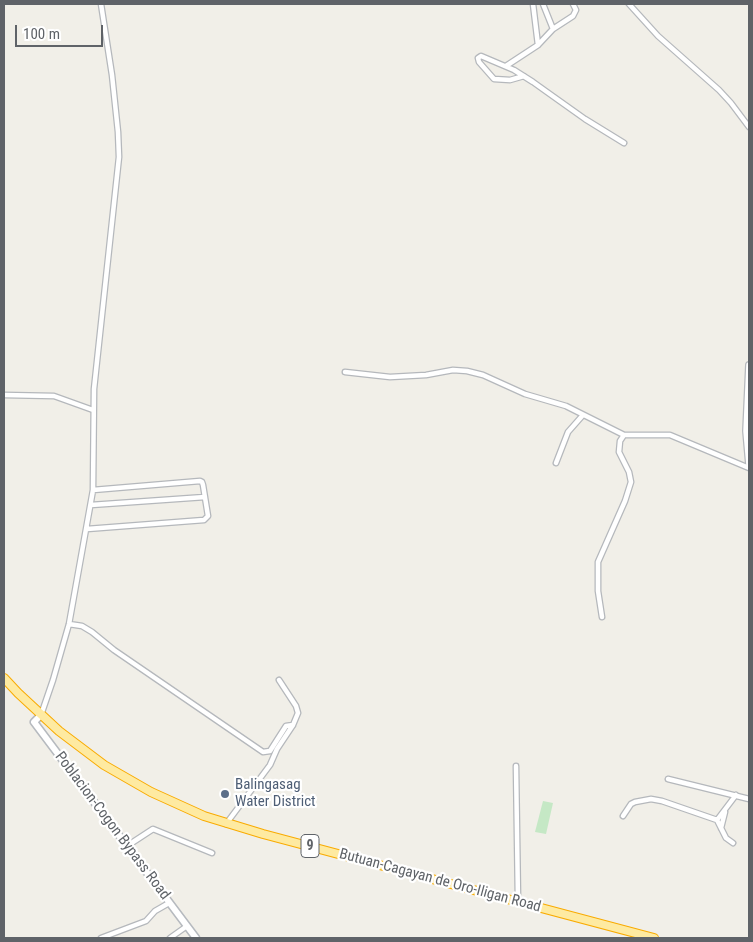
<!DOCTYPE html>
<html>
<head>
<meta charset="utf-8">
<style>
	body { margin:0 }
	#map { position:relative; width:753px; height:942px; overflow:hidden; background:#f1efe8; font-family:"Roboto Condensed",sans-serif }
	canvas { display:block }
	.frame { position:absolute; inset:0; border:5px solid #5f6368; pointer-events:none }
	.scale { position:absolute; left:15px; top:25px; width:88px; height:22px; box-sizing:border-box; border:2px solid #5f6368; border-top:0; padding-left:6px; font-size:15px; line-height:18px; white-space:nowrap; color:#5f6368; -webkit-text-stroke:4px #fff; paint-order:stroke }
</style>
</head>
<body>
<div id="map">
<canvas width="753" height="942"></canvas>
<div class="frame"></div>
<div class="scale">100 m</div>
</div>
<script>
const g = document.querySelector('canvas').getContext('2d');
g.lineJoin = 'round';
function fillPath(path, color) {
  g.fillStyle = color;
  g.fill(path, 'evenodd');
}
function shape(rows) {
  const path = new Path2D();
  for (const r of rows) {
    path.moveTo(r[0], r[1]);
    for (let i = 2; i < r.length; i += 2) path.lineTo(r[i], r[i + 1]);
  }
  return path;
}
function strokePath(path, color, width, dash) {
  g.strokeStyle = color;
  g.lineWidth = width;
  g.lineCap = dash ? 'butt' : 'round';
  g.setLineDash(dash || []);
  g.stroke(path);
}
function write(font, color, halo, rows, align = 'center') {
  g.font = font + ' "Roboto Condensed",sans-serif';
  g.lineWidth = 4.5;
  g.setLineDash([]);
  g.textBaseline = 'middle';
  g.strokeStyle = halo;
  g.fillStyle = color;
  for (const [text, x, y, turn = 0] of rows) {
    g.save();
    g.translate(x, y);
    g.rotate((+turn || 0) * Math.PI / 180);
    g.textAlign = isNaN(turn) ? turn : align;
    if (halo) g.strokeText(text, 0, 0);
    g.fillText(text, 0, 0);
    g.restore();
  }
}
fillPath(shape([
	[543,801,553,803,546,834,535,832]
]), '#c5e8c5');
const minor = shape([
	[533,4,538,45],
	[543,4,553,29],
	[629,4,658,36,719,90,731,103,749,127],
	[506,66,538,45,553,29,573,16,576,10,573,4],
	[524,76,510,80,494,79,479,62,478,58,481,56,514,70,533,82,547,92,585,119,624,143],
	[345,372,390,377,426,375,453,370,467,371,483,375,525,394,566,406,624,435,670,435,749,468],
	[4,395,54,396,93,410],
	[556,463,568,432,583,415],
	[91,505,205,497],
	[87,529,204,520,208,516,203,485,202,482,200,481,93,490],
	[602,617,598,591,598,562,625,501,631,482,629,472,619,452,620,441,624,435],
	[69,624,82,626,92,632,114,650,263,752,270,751,286,726,293,725],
	[41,715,53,680,69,624,93,490,94,389,119,157,118,132,112,75,101,4],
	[516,766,518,901],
	[668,779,749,799],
	[623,816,631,804,635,802,651,799,662,801,717,820],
	[717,820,736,795],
	[717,820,726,838,733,843],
	[226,824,270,765,277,749,293,725,298,713,296,706,279,680],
	[721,828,725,812],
	[127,846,153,829,212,853],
	[101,938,146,921,155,911,169,903],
	[170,938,187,926]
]);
const tertiary = shape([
	[749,365,746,431,749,465]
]);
const secondary = shape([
	[41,715,34,722,196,938]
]);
const trunk = shape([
	[4,678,18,693,59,731,104,765,151,792,204,816,263,834,654,938]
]);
strokePath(minor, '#b5b8bc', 7);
strokePath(tertiary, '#b5b8bc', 8);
strokePath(secondary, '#b6babf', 9);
strokePath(trunk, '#f9ab00', 10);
strokePath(minor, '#fff', 4.5);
strokePath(tertiary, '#fff', 5.5);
strokePath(secondary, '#fff', 6);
strokePath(trunk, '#feeaa1', 8);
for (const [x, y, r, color] of [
	[225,794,5,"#5c6f8a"]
]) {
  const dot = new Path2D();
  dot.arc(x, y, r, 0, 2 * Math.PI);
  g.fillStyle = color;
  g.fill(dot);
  strokePath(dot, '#fff', 2);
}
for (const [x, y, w] of [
	[310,846,18]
]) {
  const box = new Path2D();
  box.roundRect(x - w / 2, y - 11.5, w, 23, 4);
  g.fillStyle = '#fff';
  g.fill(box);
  strokePath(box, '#5f6368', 1);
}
write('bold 14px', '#5f6368', null, [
	["9",310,846]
]);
write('15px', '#4e5e75', '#fff', [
	["Balingasag",235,785],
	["Water District",235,802]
], 'left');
write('15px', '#5f6368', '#fff', [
	["Poblacion-Cogon Bypass Road",112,826,53],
	["Butuan-Cagayan de Oro-Iligan Road",440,881,15]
]);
</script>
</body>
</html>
